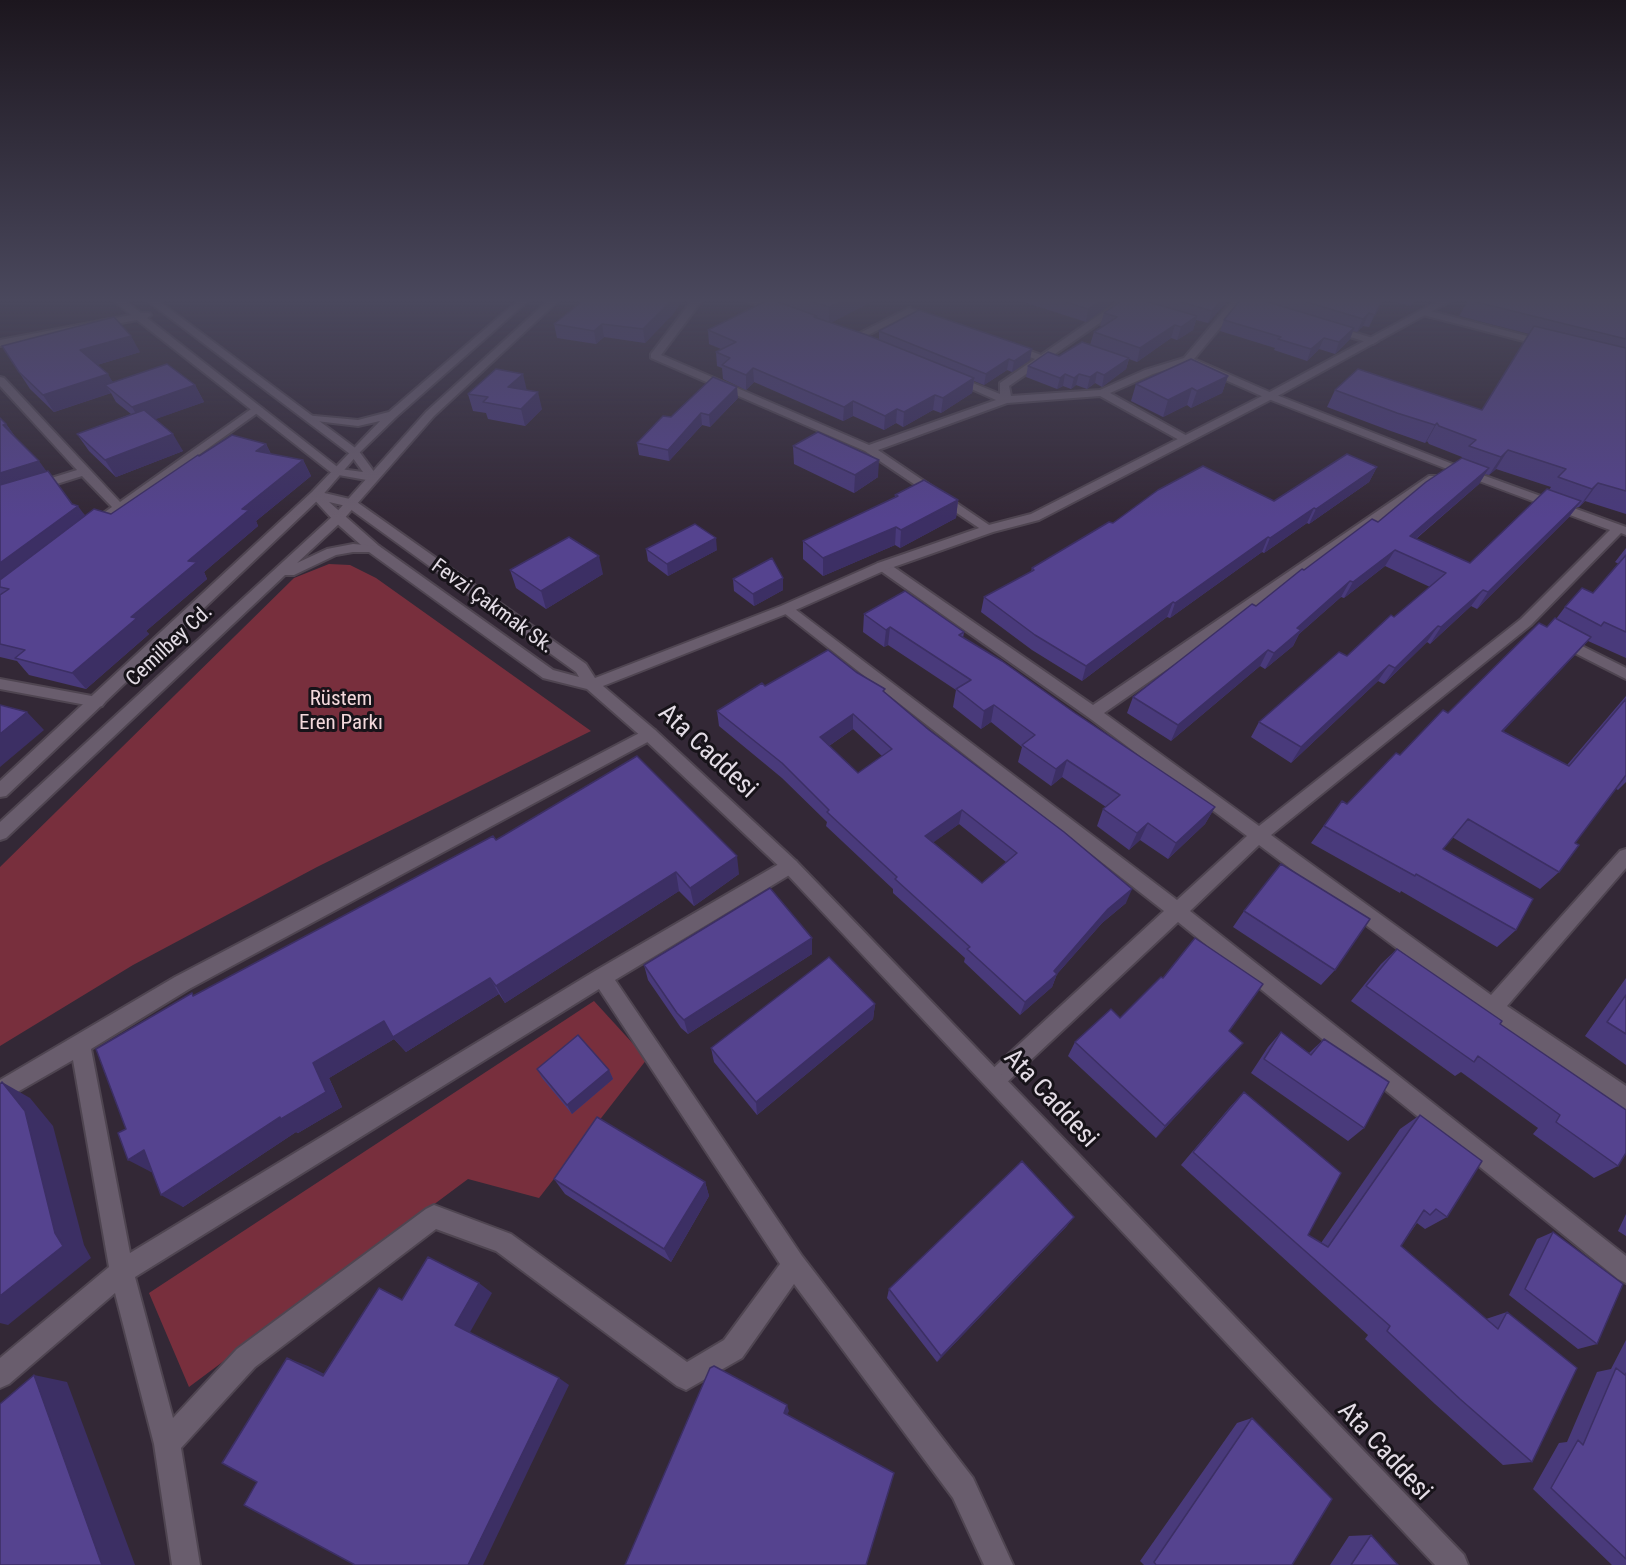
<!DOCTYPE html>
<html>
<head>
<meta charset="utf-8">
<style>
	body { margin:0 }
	canvas { display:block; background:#332836 }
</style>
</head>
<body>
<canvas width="1626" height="1565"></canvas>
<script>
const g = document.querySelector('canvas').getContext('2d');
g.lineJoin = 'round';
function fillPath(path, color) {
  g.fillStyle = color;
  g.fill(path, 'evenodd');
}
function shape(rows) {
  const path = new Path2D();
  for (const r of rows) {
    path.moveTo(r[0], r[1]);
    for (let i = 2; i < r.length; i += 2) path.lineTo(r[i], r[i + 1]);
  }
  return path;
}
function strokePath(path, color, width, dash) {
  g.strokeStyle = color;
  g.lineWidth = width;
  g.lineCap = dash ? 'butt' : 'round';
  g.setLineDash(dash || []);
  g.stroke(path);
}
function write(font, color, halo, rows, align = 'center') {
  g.font = font + ' "Roboto Condensed",sans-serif';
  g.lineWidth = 6;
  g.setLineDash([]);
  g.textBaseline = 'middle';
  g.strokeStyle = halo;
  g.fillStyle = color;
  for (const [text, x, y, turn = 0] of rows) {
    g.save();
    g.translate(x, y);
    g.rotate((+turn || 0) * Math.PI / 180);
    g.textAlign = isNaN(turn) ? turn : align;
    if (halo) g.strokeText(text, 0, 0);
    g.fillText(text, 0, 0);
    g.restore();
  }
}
fillPath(shape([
	[329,564,350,565,376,578,591,731,317,867,133,965,0,1046,0,867,294,578],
	[594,1001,647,1059,539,1198,468,1179,189,1387,149,1293]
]), '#782f3d');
const minor = shape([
	[693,299,703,299,661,355,869,445,996,400,949,379,958,377,1000,394,1000,383,1035,359,1008,349,1008,345,1014,345,1041,355,1118,302,1124,302,1124,306,1009,386,1011,396,1100,390,1145,370,1184,358,1234,299,1244,299,1194,359,1274,394,1455,465,1626,527,1626,535,1621,533,1531,625,1271,835,1491,995,1620,851,1626,849,1626,868,1507,1006,1626,1086,1626,1110,1486,1015,1259,845,1190,911,1626,1256,1626,1283,1618,1279,1178,922,1002,1087,995,1090,988,1087,984,1080,988,1073,1164,911,779,609,786,605,791,606,1177,900,1247,836,1088,717,878,569,876,566,878,563,888,563,1093,705,1429,476,1437,476,1437,482,1104,713,1259,826,1521,619,1610,530,1447,469,1266,398,1187,363,1153,374,1110,393,1189,437,1189,441,1181,441,1100,396,1007,403,878,450,995,529,989,533,985,532,865,451,651,358,651,354,693,299],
	[740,299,754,299,784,311,776,313,740,299],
	[909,308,941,320,936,323,910,314,858,340,850,338,909,308],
	[1426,310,1550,342,1552,344,1547,347,1423,315,1421,313,1426,310],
	[1330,325,1376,339,1378,341,1373,344,1327,330,1325,328,1330,325],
	[0,377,4,378,120,502,254,407,258,406,263,409,92,531,88,530,86,527,88,524,112,507,82,476,0,502,0,494,77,470,0,386,0,377],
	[1560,635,1626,668,1626,679,1555,643,1553,640,1560,635],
	[0,679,97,697,102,698,105,702,102,706,97,707,0,689,0,679],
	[649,728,655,730,657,734,655,738,189,989,91,1049,130,1253,595,971,784,861,790,859,796,861,799,866,796,871,615,980,802,1256,973,1478,1013,1565,984,1565,953,1498,794,1284,742,1358,686,1390,677,1386,496,1251,436,1229,255,1367,181,1448,200,1565,172,1565,154,1444,115,1293,9,1384,0,1388,0,1358,109,1267,73,1060,0,1102,0,1080,175,977,649,728],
	[599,989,780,1264,724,1340,687,1362,511,1234,434,1205,426,1209,237,1349,173,1418,135,1277,599,989]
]);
const tertiary = shape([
	[112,299,123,299,141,313,149,313,151,315,147,318,340,469,363,472,350,454,145,299,156,299,358,450,378,477,372,481,333,474,137,320,0,346,0,340,131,315,112,299],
	[1442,299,1454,299,1274,398,1039,520,993,532,888,569,791,612,603,686,655,730,796,861,1464,1555,1468,1565,1435,1565,784,871,643,738,587,689,543,678,369,552,334,521,310,495,316,491,354,500,586,664,595,678,781,606,878,563,985,526,1031,514,1266,394,1442,299],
	[329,502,346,506,576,672,579,677,553,670,379,546,329,502]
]);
const secondary = shape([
	[520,299,530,299,396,417,358,454,320,498,6,796,0,797,0,781,312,492,380,421,358,426,308,420,303,417,304,415,358,420,389,412,520,299],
	[550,299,560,299,434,416,342,521,297,563,327,549,353,544,379,546,380,549,379,552,353,552,336,555,294,575,285,575,6,838,0,840,0,822,334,515,426,412,550,299]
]);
strokePath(minor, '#4f4551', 4);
strokePath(tertiary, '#4f4551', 4);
strokePath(secondary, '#4f4551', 4);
fillPath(minor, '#695d6d');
fillPath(tertiary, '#695d6d');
fillPath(secondary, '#695d6d');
fillPath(shape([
	[585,299,683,299,673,314,645,343,604,337,596,344,557,338,554,324],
	[781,299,870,299,869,303,830,323,879,339,879,331,1030,360,1012,372,1007,370,984,385,974,381,972,393,941,413,933,410,903,427,896,423,884,430,853,416,843,421,754,382,746,390,723,379,722,368,717,366,716,352,721,349,709,344,708,330,781,303],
	[1014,299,1112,299,1110,305,1086,322],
	[1124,299,1229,299,1208,323,1196,320,1193,330,1177,340,1171,338,1137,362,1129,359,1126,369,1102,387,1095,383,1087,389,1076,385,1071,389,1063,386,1057,389,1026,377,1028,366,1090,345,1094,332,1102,327,1100,326,1104,313],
	[1241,299,1382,299,1369,327,1363,326,1357,332,1353,331,1350,339,1335,354,1319,349,1307,361,1274,350,1275,348,1220,331,1224,320],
	[1383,299,1417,299,1410,306],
	[1469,299,1626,299,1626,514,1585,501,1579,507,1577,507,1569,517,1477,609,1471,606,1430,644,1427,642,1384,684,1378,681,1291,763,1251,737,1259,722,1347,656,1430,587,1385,566,1344,598,1341,597,1299,634,1293,646,1265,669,1260,666,1171,741,1127,713,1133,697,1304,570,1378,522,1462,458,1462,457,1429,444,1427,441,1425,443,1388,430,1327,407,1335,390,1482,410,1529,334,1459,316],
	[1496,469,1551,487,1549,490,1470,563,1416,539,1479,484,1485,474,1489,475],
	[2,346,140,352,97,365,113,382,195,385,204,402,155,419,183,451,116,477,89,451,77,434,131,414,116,402,111,393,54,412,30,389],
	[1228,376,1222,393,1191,408,1187,405,1163,417,1131,401,1136,384],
	[527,390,542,409,525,426,488,419,486,413,473,411,468,394],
	[738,398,710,427,702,425,669,461,639,455,637,443,671,417],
	[0,418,6,424,16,438,46,471,72,504,86,516,111,514,199,456,266,444,271,454,303,460,311,476,256,521,258,526,204,572,207,579,146,631,149,634,86,689,29,675,17,661,0,657,0,595,1,595,0,594],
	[793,446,878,477,854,493,794,464],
	[1377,467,1369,482,1309,524,1307,523,1264,553,1262,552,1170,618,1167,617,1082,681,1032,650,981,612,984,597,1031,572,1032,568,1113,523,1274,501],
	[895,495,958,500,956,518,900,548,895,545,823,576,803,559,803,541,895,497],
	[1626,548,1626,658,1588,641,1503,731,1567,765,1626,696,1626,782,1618,790,1616,789,1575,843,1559,872,1540,889,1452,837,1443,849,1516,930,1497,947,1401,891,1400,893,1311,843,1342,801,1347,804,1448,713,1547,627,1556,619,1565,607,1593,593,1619,564,1615,562],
	[646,549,717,550,668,576,648,561],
	[510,570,603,574,546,609,516,588],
	[733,579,783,590,754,606,734,591],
	[864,614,964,632,963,638,1215,807,1205,824,1168,859,1140,840,1129,850,1097,826,1103,809,1106,807,1062,777,1051,786,1018,762,1022,747,991,722,981,729,953,707,956,690,888,645,884,647,863,632],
	[856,672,884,692,1126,903,1102,923,1057,974,1052,987,1020,1015,964,962,965,958,893,893,893,889,826,826,827,822,782,778,719,726,717,711,765,686],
	[853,729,882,756,858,773,829,746],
	[959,824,1006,862,982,883,933,842],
	[496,840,739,874,694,906,679,891,505,1003,499,994,406,1052,394,1039,329,1078,342,1107,298,1133,296,1132,183,1207,152,1172,151,1172,126,1129,194,995],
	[1244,911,1335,970,1321,985,1233,927],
	[812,938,812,954,688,1034,681,1028,648,980,644,965],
	[1397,949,1500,1024,1618,1166,1594,1178,1533,1134,1538,1128,1461,1072,1455,1076,1351,1001,1381,964],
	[1626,978,1626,1065,1585,1036],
	[875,1004,873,1019,757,1115,714,1062,711,1048],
	[1120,1018,1229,1031,1243,1043,1156,1138,1068,1056,1075,1042],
	[1281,1032,1309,1053,1324,1039,1364,1128,1348,1141,1251,1073,1268,1047],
	[537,1069,609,1070,613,1079,572,1114,542,1078],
	[1244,1092,1308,1235,1321,1243,1400,1129,1420,1115,1447,1217,1425,1229,1417,1223,1401,1246,1486,1319,1507,1312,1532,1462,1503,1465,1435,1404,1365,1339,1368,1335,1181,1165,1230,1107],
	[554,1179,705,1182,709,1196,671,1262,565,1194],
	[1626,1214,1626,1236,1618,1231],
	[1074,1217,1066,1227,937,1362,887,1298,889,1289],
	[1553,1232,1597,1344,1578,1349,1509,1295,1537,1239],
	[1626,1340,1626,1565,1612,1565,1533,1489,1559,1443,1567,1442,1597,1372,1611,1369],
	[1252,1418,1292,1565,1144,1565,1140,1561,1237,1423],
	[1371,1535,1398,1565,1330,1565,1349,1536]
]), '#493a7b');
fillPath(shape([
	[673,299,683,299,673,314,645,343,643,329],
	[846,299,870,299,869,303,829,324,829,307],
	[1103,299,1112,299,1110,305,1086,322,1088,309],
	[1223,299,1229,299,1208,323,1212,311],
	[1369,313,1363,326,1357,332,1363,319],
	[1197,316,1193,330,1177,340,1181,327],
	[602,324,604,337,596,344,594,331],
	[1175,325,1171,338,1137,362,1140,348],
	[1354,328,1350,339,1335,354,1339,342],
	[131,336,140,352,90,367,80,350],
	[1324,338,1319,349,1307,361,1311,349],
	[1032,349,1030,360,1012,372,1014,361],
	[1129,358,1126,369,1102,387,1104,375],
	[1009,359,1007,370,984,385,986,374],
	[753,368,754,382,746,390,746,375],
	[1097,372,1095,383,1087,389,1090,377],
	[108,374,118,391,105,385,111,393,54,412,43,395],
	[523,374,527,391,508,387],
	[1065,374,1063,386,1057,389,1060,378],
	[1079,374,1076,385,1071,389,1074,378],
	[1228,376,1222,393,1191,408,1197,391],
	[974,378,972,393,941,413,943,398],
	[195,385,204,402,142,424,132,407],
	[737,387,738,398,710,427,709,415],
	[1192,388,1187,405,1163,417,1168,400],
	[538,392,542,409,525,426,521,409],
	[935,395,933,410,903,427,904,412],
	[853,401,853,416,843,421,844,407],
	[897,409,896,423,884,430,885,416],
	[701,413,702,425,669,461,668,450],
	[1437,423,1427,441,1425,443,1435,425],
	[6,424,16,438,3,425],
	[173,434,183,451,116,477,105,460],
	[266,444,274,460,256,451],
	[1508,450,1496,469,1489,475,1501,457],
	[303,460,311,476,256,521,258,526,204,572,207,579,146,631,149,634,86,689,72,673,131,617,242,509],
	[879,460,878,477,854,493,855,475],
	[39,461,50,476,0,492,0,473],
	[1377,467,1369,482,1309,524,1316,509],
	[1489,468,1479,484,1400,552,1410,536],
	[1598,483,1585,501,1579,507,1592,489],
	[958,500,956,518,900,548,901,530],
	[1581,501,1569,517,1477,609,1488,592],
	[78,506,89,521,0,587,0,563],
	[1314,508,1307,523,1264,553,1270,538],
	[896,527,895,545,823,576,823,558],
	[1268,537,1262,552,1170,618,1175,603],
	[716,538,717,550,668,576,667,564],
	[1395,550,1385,566,1344,598,1353,582],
	[599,556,603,574,546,609,541,591],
	[783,578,783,590,754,606,753,594],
	[1350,581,1341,597,1299,634,1293,646,1265,669,1274,653,1297,628],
	[1483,590,1471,606,1430,644,1441,627],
	[1173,602,1167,617,1082,681,1086,666],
	[1438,626,1427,642,1384,684,1395,668],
	[890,627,888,645,884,647,886,630],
	[1591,637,1575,655,1487,749,1502,731],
	[1268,650,1260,666,1171,741,1178,725],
	[1389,665,1378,681,1291,763,1301,747],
	[994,705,991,722,981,729,984,711],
	[27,712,44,730,0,767,0,734],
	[853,714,853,729,820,752,820,737],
	[1067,760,1062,777,1051,786,1056,769],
	[1215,807,1205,824,1168,859,1176,843],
	[962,810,959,824,923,850,925,836],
	[1148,823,1140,840,1129,850,1137,833],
	[737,856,739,874,694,906,690,888],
	[676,872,679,891,505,1003,496,986],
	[1132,889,1126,903,1102,923,1057,974,1052,987,1020,1015,1025,1002,1054,971,1108,909],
	[812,938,812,954,688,1034,684,1020],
	[490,978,499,994,406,1052,394,1039,329,1078,342,1107,298,1133,296,1132,183,1207,161,1195,313,1063,384,1021],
	[875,1004,873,1019,757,1115,756,1102],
	[1243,1043,1232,1056,1156,1138,1165,1126],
	[609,1070,613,1079,572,1114,567,1105],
	[2,1082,30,1098,53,1126,84,1245,91,1258,8,1325,0,1323,0,1296,55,1233],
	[144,1150,166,1163,151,1172,128,1160],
	[705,1182,709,1196,671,1262,664,1249],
	[1074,1217,1066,1227,937,1362,941,1356],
	[479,1283,492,1293,469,1334,455,1325],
	[287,1358,308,1366,343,1383,323,1376],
	[34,1375,67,1382,135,1565,102,1565],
	[559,1378,569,1385,483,1565,468,1565],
	[787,1405,789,1411,785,1419,784,1413]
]), '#3c2f64');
const building = shape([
	[585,299,673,299,643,329,602,324,594,331,554,324,585,299],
	[770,299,817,316,814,317,867,335,974,378,943,398,935,395,904,412,897,409,885,416,853,401,844,407,753,368,746,375,722,365,730,358,716,352,736,342,708,330,770,299],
	[804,299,846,299,829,307,804,299],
	[1056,299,1103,299,1088,309,1056,299],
	[1124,299,1138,299,1197,316,1181,327,1175,325,1140,348,1094,332,1117,317,1104,313,1124,299],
	[1171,299,1223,299,1212,311,1171,299],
	[1241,299,1258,299,1354,328,1339,342,1324,338,1311,349,1278,339,1281,337,1224,320,1241,299],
	[1297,299,1382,299,1375,315,1369,313,1363,319,1297,299],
	[1469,299,1626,299,1626,339,1468,300,1469,299],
	[919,310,1032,349,1014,361,1009,359,986,374,879,331,919,310],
	[114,317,131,336,80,350,108,374,43,395,19,372,2,346,114,317],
	[1534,326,1626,348,1626,491,1598,483,1592,489,1558,477,1566,469,1508,450,1501,457,1469,446,1476,440,1439,426,1437,423,1435,425,1397,413,1335,390,1358,369,1482,410,1534,326],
	[1082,342,1129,358,1104,375,1097,372,1090,377,1079,374,1074,378,1065,374,1060,378,1028,366,1048,352,1059,356,1082,342],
	[1191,359,1228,376,1197,391,1192,388,1168,400,1136,384,1191,359],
	[167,364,195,385,132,407,105,385,167,364],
	[496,369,523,374,508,387,538,392,521,409,483,402,488,397,468,394,496,369],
	[713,377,737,387,709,415,701,413,668,450,637,443,663,416,671,417,713,377],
	[144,410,173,434,105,460,77,434,144,410],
	[0,418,6,424,3,425,39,461,0,473,0,418],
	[818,432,879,460,855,475,793,446,818,432],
	[232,435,266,444,256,451,303,460,242,509,249,510,188,561,197,562,131,617,137,618,72,673,15,658,25,650,0,644,0,595,9,589,0,587,0,580,94,509,111,514,198,455,199,456,232,435],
	[1347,454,1377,467,1316,509,1314,508,1270,538,1268,537,1175,603,1173,602,1086,666,1035,635,984,597,1034,570,1032,568,1109,522,1113,523,1158,490,1203,466,1274,501,1347,454],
	[1462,458,1489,468,1410,536,1470,563,1547,489,1581,501,1488,592,1483,590,1441,627,1438,626,1395,668,1389,665,1301,747,1259,722,1339,652,1347,656,1391,615,1394,617,1446,573,1395,550,1353,582,1350,581,1297,628,1301,630,1274,653,1268,650,1178,725,1133,697,1252,604,1256,606,1302,569,1304,570,1372,519,1378,522,1426,482,1462,458],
	[48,471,72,504,78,506,0,563,0,485,48,471],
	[924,480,958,500,901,530,896,527,823,558,803,541,898,496,895,495,924,480],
	[695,524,716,538,667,564,646,549,695,524],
	[569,537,599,556,541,591,510,570,569,537],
	[1626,555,1626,632,1604,622,1601,626,1565,607,1582,588,1593,593,1626,555],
	[772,558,783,578,753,594,733,579,772,558],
	[905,591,964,632,959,635,1002,661,1075,713,1215,807,1176,843,1148,823,1137,833,1103,809,1120,795,1067,760,1056,769,1022,745,1035,735,994,705,984,711,956,689,971,680,890,627,886,630,864,614,905,591],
	[1555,618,1591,637,1502,731,1569,766,1626,699,1626,775,1575,843,1579,845,1559,872,1468,819,1443,849,1533,899,1516,930,1416,874,1415,876,1324,826,1342,801,1347,804,1396,753,1400,755,1443,710,1448,713,1539,623,1547,627,1555,618],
	[828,650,856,672,885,689,883,691,929,730,1064,832,1132,889,1108,909,1054,971,1057,974,1025,1002,967,949,970,947,895,879,897,877,827,812,829,810,782,763,717,711,762,683,765,686,828,650],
	[853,714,892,749,858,773,820,737,853,714],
	[962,810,1017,853,982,883,925,836,962,810],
	[0,705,27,712,0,734,0,705],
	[637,756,737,856,690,888,676,872,496,986,490,978,393,1037,384,1021,313,1063,326,1092,281,1119,280,1117,161,1195,144,1150,128,1160,118,1133,126,1129,96,1049,192,993,193,996,493,836,496,840,637,756],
	[1281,864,1370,919,1335,970,1244,911,1281,864],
	[770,888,812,938,684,1020,677,1013,644,965,770,888],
	[1195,938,1263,984,1229,1031,1243,1043,1165,1126,1075,1042,1111,1009,1120,1018,1161,977,1163,978,1195,938],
	[1397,949,1502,1021,1500,1024,1626,1110,1626,1153,1618,1166,1556,1122,1560,1115,1478,1056,1474,1062,1366,986,1397,949],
	[829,957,875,1004,756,1102,711,1048,829,957],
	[1626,995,1626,1034,1607,1022,1626,995],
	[1281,1032,1311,1055,1324,1039,1389,1082,1364,1128,1264,1059,1281,1032],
	[578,1035,609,1070,567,1105,537,1069,578,1035],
	[2,1082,25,1111,55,1233,63,1246,0,1296,0,1084,2,1082],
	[1244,1092,1341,1173,1308,1235,1328,1247,1420,1115,1482,1161,1447,1217,1436,1209,1430,1215,1424,1210,1401,1246,1498,1329,1507,1312,1577,1368,1532,1462,1460,1399,1387,1331,1390,1326,1193,1152,1244,1092],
	[597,1117,705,1182,664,1249,554,1179,597,1117],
	[1022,1161,1074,1217,941,1356,889,1289,1022,1161],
	[1553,1232,1623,1284,1597,1344,1525,1289,1553,1232],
	[428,1257,479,1283,455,1325,559,1378,468,1565,355,1565,244,1505,257,1482,222,1463,287,1358,323,1376,379,1288,402,1300,428,1257],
	[714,1366,787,1405,784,1413,894,1473,866,1565,625,1565,710,1368,714,1366],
	[1616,1368,1625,1375,1626,1373,1626,1559,1551,1488,1578,1440,1583,1445,1616,1368],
	[34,1375,102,1565,0,1565,0,1404,34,1375],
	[1252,1418,1332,1499,1292,1565,1156,1565,1154,1562,1252,1418],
	[1371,1535,1398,1565,1351,1565,1371,1535]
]);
fillPath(building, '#55438f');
strokePath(building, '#3c2f64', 1.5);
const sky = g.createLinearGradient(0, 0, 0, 518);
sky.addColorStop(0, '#1c161e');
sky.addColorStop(0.58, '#4a485d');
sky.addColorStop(1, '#4a485d00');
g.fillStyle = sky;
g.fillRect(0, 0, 1626, 518);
write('21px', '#e4dde6', '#171319', [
	["Fevzi Çakmak Sk.",492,607,36],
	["Cemilbey Cd.",170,646,-43]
]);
write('21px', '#f3d8db', '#171319', [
	["Rüstem",341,700],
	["Eren Parkı",341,724]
]);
write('26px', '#e4dde6', '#171319', [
	["Ata Caddesi",707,752,43],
	["Ata Caddesi",1050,1099,47],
	["Ata Caddesi",1384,1452,47]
]);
</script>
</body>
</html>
